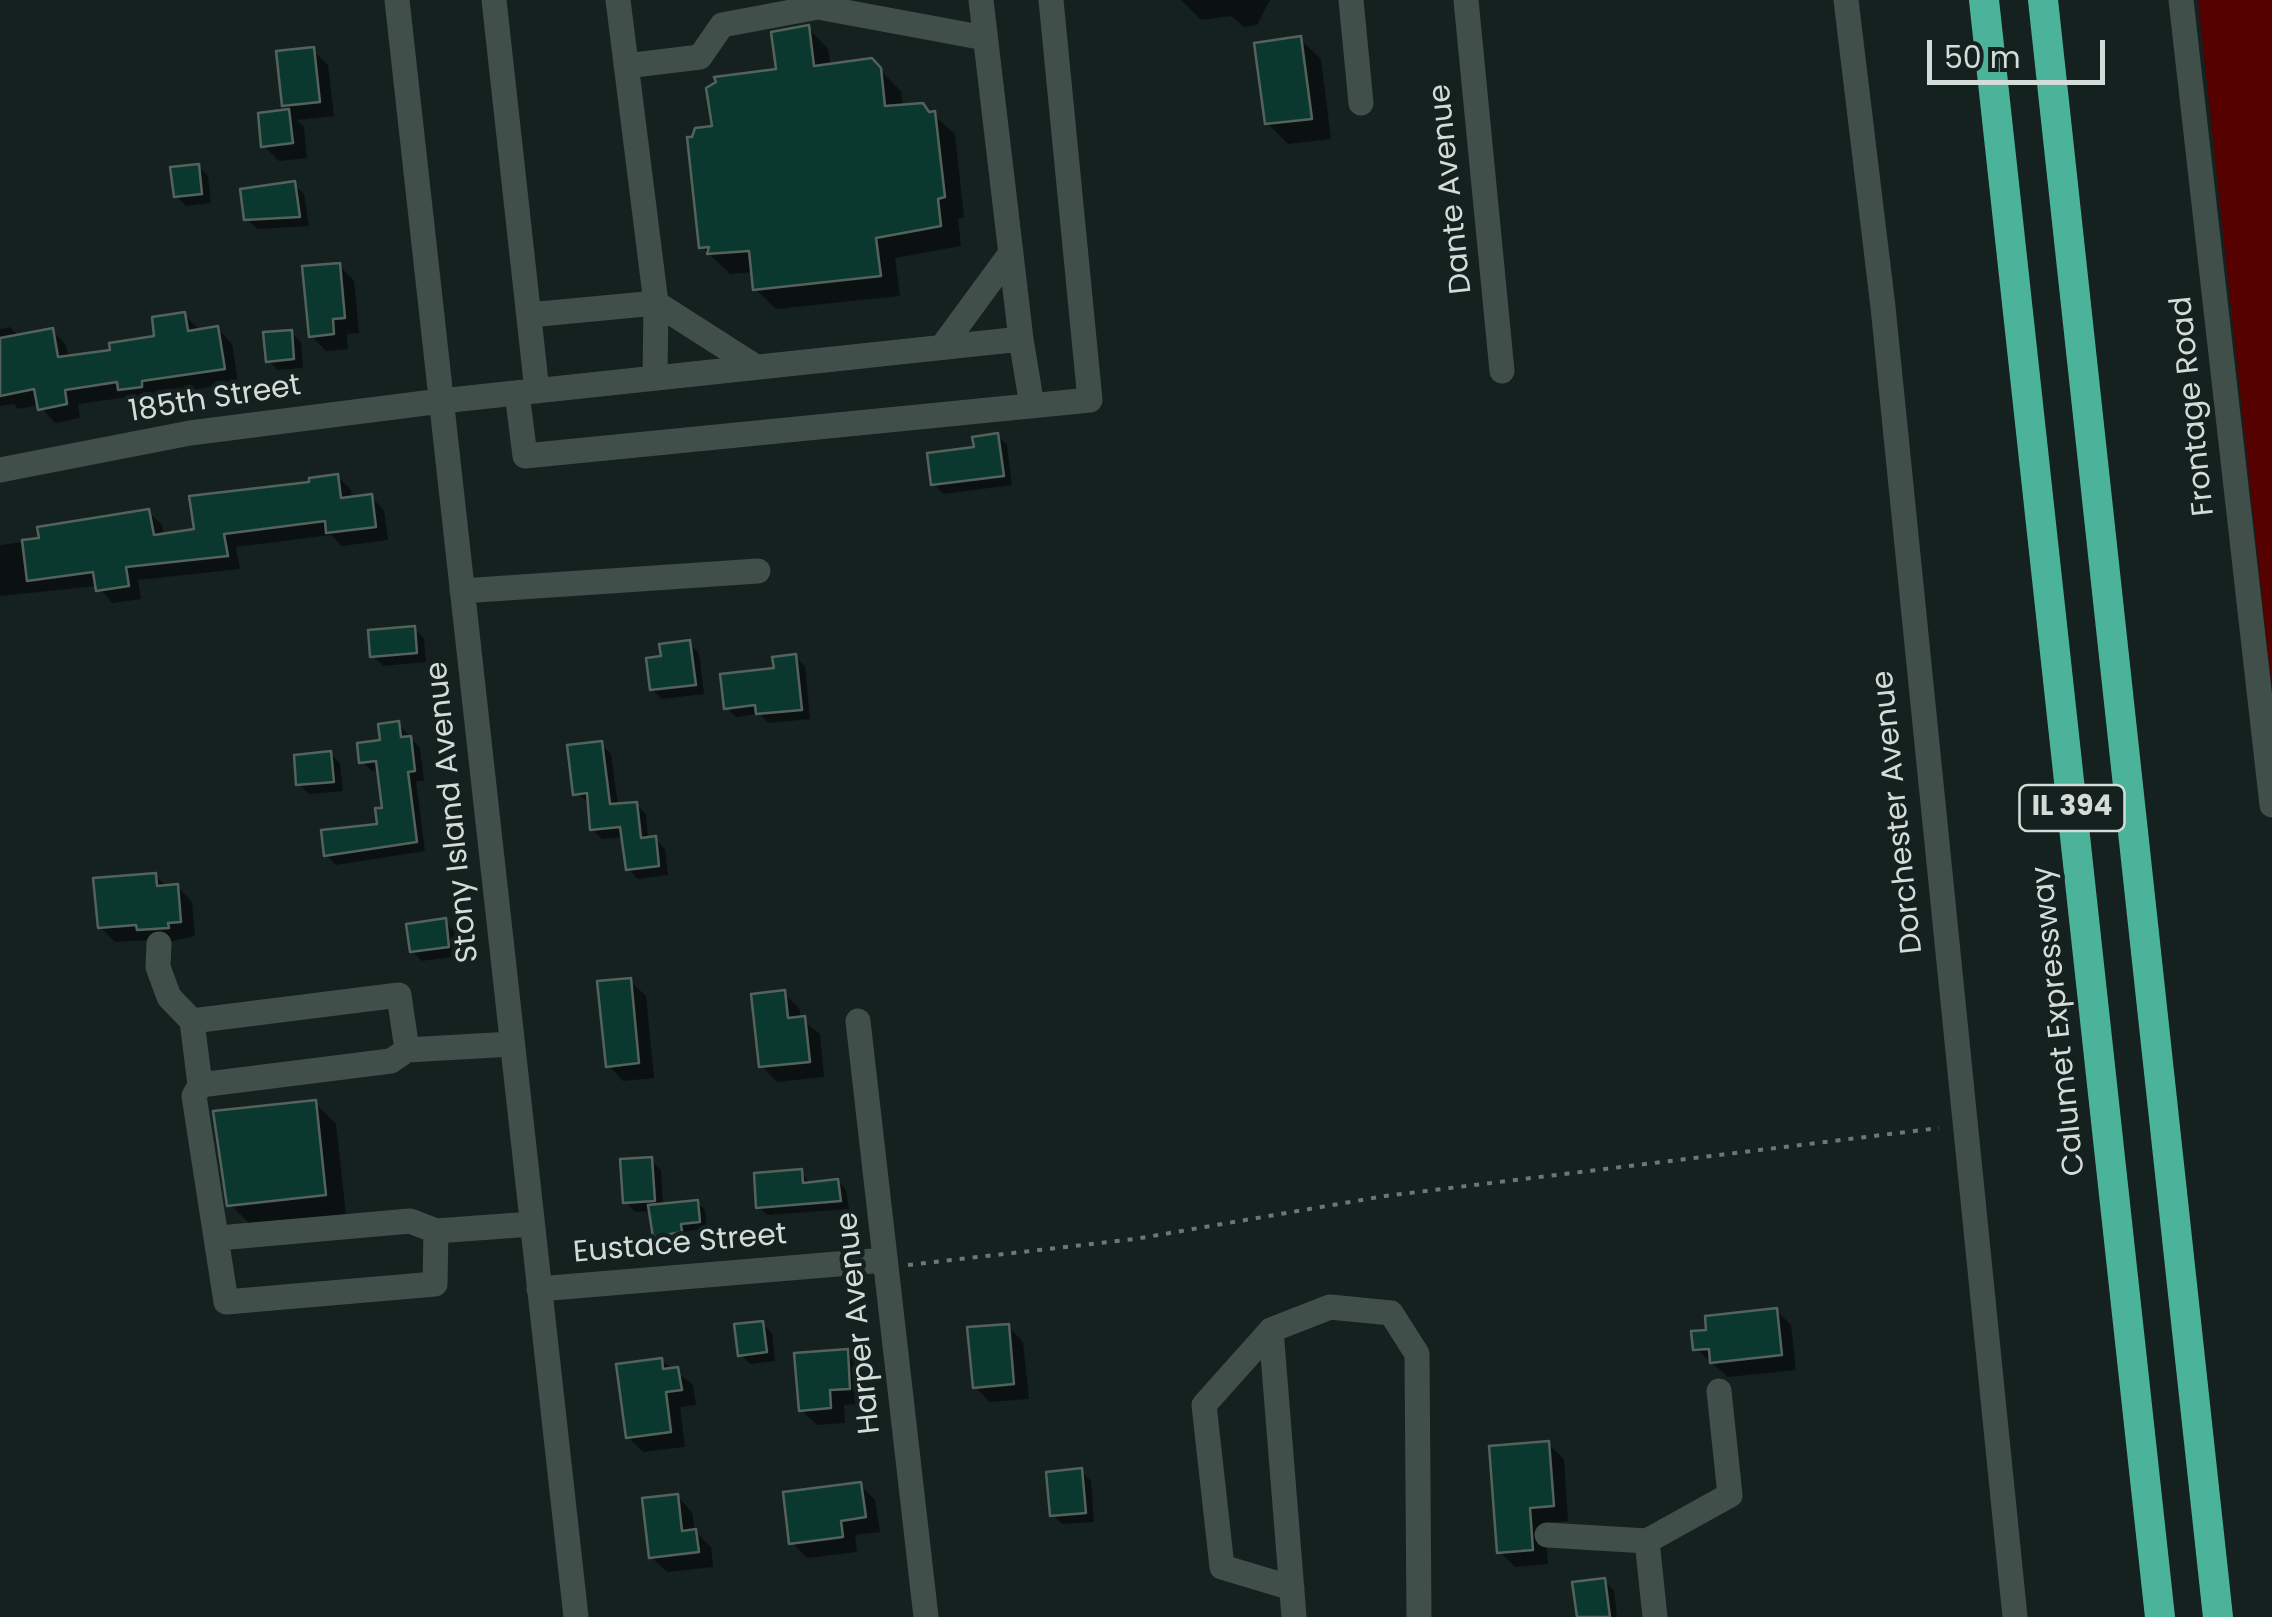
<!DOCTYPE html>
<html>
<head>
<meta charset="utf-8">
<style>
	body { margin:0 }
	#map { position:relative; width:2272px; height:1617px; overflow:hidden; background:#15211e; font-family:Poppins,sans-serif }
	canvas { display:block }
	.scale { position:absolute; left:1927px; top:40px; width:178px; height:45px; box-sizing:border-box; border:5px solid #d4dcd9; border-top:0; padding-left:12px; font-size:30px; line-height:35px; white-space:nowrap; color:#d4dcd9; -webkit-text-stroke:8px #15211e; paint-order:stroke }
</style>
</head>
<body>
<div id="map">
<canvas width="2272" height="1617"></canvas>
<div class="scale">50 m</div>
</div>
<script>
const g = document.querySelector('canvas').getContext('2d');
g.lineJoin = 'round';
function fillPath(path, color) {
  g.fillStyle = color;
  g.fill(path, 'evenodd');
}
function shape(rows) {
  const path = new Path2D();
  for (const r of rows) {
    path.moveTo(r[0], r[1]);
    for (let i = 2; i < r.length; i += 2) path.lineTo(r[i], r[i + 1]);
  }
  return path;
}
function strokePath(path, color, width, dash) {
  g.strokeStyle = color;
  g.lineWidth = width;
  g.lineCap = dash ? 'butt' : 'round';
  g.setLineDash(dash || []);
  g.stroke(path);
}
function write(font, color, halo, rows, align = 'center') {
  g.font = font + ' Poppins,sans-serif';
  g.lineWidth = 9;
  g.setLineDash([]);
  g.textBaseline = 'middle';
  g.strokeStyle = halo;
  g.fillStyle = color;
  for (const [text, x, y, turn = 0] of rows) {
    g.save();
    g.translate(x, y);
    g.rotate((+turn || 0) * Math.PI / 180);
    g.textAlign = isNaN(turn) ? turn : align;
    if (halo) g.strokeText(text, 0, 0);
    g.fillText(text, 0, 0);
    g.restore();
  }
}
fillPath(shape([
	[2198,0,2272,0,2272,690]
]), '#550100');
fillPath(shape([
	[1181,0,1270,0,1257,25,1244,27,1231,16,1201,20],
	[808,28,828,49,831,66,871,61,901,91,903,107,922,105,955,134,964,217,958,219,961,246,895,258,900,296,776,309,755,289,753,272,730,274,702,247,715,128,779,72],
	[1300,39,1321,59,1331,139,1288,144,1267,123],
	[313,50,328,65,334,116,297,120,304,127,307,158,279,161,264,146,260,115,291,112,284,105],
	[198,166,208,176,211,203,186,206,176,196],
	[294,184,304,194,309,226,257,229,247,219],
	[339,265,354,281,359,333,347,334,348,349,326,351,311,335],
	[184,315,199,329,218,329,232,344,238,383,155,395,156,401,135,404,128,397,78,404,80,418,55,423,39,405,18,409,14,404,0,406,0,329,10,327,20,337,52,330,66,345,69,358,157,338],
	[291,332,301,342,303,368,278,370,268,360],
	[997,436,1007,445,1012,485,943,494,934,484],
	[338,477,351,490,352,499,371,497,384,510,388,540,342,546,331,535,236,547,240,569,138,580,141,599,112,603,98,586,0,596,0,545,41,540,148,512,162,525,164,536,197,531],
	[414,629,424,638,426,662,383,666,373,656],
	[689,643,699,653,704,694,662,699,652,689,663,658],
	[795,657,805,666,810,719,768,723,760,714,736,717,726,707],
	[398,724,420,748,424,781,416,781,425,851,336,865,326,855,380,826,385,810,380,770,372,771,362,762],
	[601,744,611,754,618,806,636,804,646,814,648,840,655,839,665,849,668,875,638,879,628,869,624,837,602,839,592,829,590,803,576,793],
	[330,753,340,763,343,791,309,794,299,784],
	[155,875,167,887,177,886,192,902,195,936,155,945,150,940,115,942,100,927],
	[445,921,455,931,458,956,422,961,412,951],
	[630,981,646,996,654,1078,623,1081,608,1065],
	[784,993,799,1008,801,1019,820,1034,824,1077,777,1082,762,1066],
	[315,1103,336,1124,346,1215,251,1225,230,1204],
	[651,1160,661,1170,663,1206,697,1202,705,1210,707,1229,687,1231,688,1240,663,1243,655,1236,652,1211,635,1212,626,1202],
	[801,1172,810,1184,838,1181,846,1190,849,1209,767,1215,759,1207],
	[1776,1310,1791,1325,1796,1370,1728,1377,1696,1349],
	[762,1323,772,1333,775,1361,750,1364,740,1354],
	[1008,1326,1023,1342,1029,1399,990,1402,975,1387],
	[847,1351,862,1367,865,1403,844,1405,845,1423,817,1425,801,1410],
	[661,1360,693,1385,696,1405,680,1407,685,1447,643,1452,628,1437],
	[1548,1444,1564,1459,1568,1521,1545,1523,1548,1564,1515,1567,1500,1552],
	[1081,1471,1091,1481,1094,1522,1062,1524,1052,1514],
	[860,1485,875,1500,880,1532,855,1535,857,1552,807,1558,792,1543],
	[677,1496,692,1512,695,1531,711,1547,713,1567,667,1572,651,1557],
	[1604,1581,1614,1590,1617,1617,1579,1617]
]), '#0007');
const building = shape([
	[809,25,814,66,872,58,881,68,885,106,923,103,929,112,935,111,945,197,938,199,941,226,876,238,881,276,753,290,749,251,707,254,709,247,699,248,687,137,692,137,695,128,712,126,706,88,716,82,714,77,776,69,771,32,809,25],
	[1301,36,1312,119,1265,124,1254,43,1301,36],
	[314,47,320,102,282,106,276,51,314,47],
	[289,109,293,143,261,147,258,113,289,109],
	[199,164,202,194,174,197,170,167,199,164],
	[295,181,300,217,244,220,240,189,295,181],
	[340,263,345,318,333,319,334,334,309,337,302,266,340,263],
	[185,312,188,331,218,326,225,369,142,381,142,387,118,390,117,382,65,390,67,404,38,410,34,389,0,396,0,338,53,328,58,357,110,350,109,343,154,336,152,317,185,312],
	[292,330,294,359,266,362,263,332,292,330],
	[998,433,1004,476,931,485,927,453,974,447,972,437,998,433],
	[338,474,341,498,372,494,376,527,326,533,325,521,224,534,228,556,126,567,129,586,96,591,93,572,27,581,22,540,39,538,37,527,149,509,154,535,194,529,189,496,309,482,309,478,338,474],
	[415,626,417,653,370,657,368,630,415,626],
	[690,640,696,685,650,690,646,658,661,656,659,644,690,640],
	[796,654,802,710,756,714,755,705,724,709,720,674,774,668,772,657,796,654],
	[399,721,401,737,411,736,415,771,408,772,417,842,324,856,321,830,377,824,375,808,382,808,376,761,359,763,357,743,380,740,378,724,399,721],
	[602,741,610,804,637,802,641,838,656,836,659,866,626,870,620,827,590,830,587,793,573,795,567,745,602,741],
	[331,751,334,782,296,785,294,755,331,751],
	[156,873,157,886,178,884,181,922,168,923,169,928,137,930,136,925,98,928,93,878,156,873],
	[446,918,449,947,410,952,406,924,446,918],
	[631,978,639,1063,606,1067,597,981,631,978],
	[785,990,788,1018,805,1016,810,1062,759,1067,751,994,785,990],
	[316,1100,326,1195,227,1206,213,1111,316,1100],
	[652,1157,655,1201,623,1203,620,1159,652,1157],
	[802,1169,803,1183,838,1179,841,1201,756,1208,754,1173,802,1169],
	[698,1200,700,1222,681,1224,682,1232,653,1237,648,1205,698,1200],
	[1777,1308,1782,1355,1710,1363,1709,1349,1693,1350,1691,1331,1706,1330,1705,1316,1777,1308],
	[763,1321,767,1352,738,1356,734,1324,763,1321],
	[1009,1324,1014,1384,973,1388,967,1327,1009,1324],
	[848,1349,850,1389,830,1390,831,1408,799,1411,794,1353,848,1349],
	[662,1358,663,1369,678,1367,682,1390,666,1392,671,1432,626,1438,616,1364,662,1358],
	[1549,1441,1554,1506,1530,1508,1533,1550,1497,1553,1489,1446,1549,1441],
	[1082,1468,1086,1513,1050,1516,1046,1472,1082,1468],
	[861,1482,866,1517,841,1521,843,1537,789,1544,783,1492,861,1482],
	[678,1494,682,1531,696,1529,699,1552,649,1558,642,1498,678,1494],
	[1605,1578,1610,1617,1577,1617,1572,1582,1605,1578]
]);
fillPath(building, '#0a382e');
strokePath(building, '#54625d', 2.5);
strokePath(shape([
	[908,1265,1135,1239,1385,1196,1939,1128]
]), '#6d7774', 4, [5, 8]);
strokePath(shape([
	[397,0,576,1617],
	[494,0,537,391],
	[618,0,656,303,756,367],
	[981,0,1021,339],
	[1351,0,1361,103],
	[1466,0,1502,371],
	[1846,0,1883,307,2015,1617],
	[2181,0,2272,805],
	[626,66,700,57,722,25,818,7,985,38],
	[529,315,656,303,655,378],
	[942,347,1011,253],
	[517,393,525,456,1090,400,1051,0],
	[0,470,190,433,441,401,1021,339,1032,406],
	[462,591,758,571],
	[159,944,158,967,169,997,192,1021],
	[858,1021,926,1617],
	[407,1050,399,995,192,1021,200,1085,194,1096,226,1302,435,1284,436,1231],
	[200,1085,391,1061,407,1050,512,1044],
	[219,1238,410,1221,436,1231,532,1224],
	[539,1289,885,1260],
	[1271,1330,1294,1617],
	[1547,1535,1647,1541,1730,1495,1719,1391],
	[1647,1541,1655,1617],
	[1292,1588,1222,1567,1204,1405,1271,1330,1330,1307,1391,1313,1417,1354,1419,1617]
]), '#414f4b', 25);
strokePath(shape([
	[1984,0,2160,1617],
	[2043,0,2218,1617]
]), '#4bb39a', 30);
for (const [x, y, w] of [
	[2072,808,105]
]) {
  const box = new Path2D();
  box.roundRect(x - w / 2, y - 23, w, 46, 8);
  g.fillStyle = '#15211e';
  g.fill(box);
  strokePath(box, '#d4dcd9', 2.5);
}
write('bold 28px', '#d4dcd9', null, [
	["IL 394",2072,808]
]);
write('30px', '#d4dcd9', '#15211e', [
	["Dante Avenue",1452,189,-96],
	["185th Street",215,400,-9],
	["Frontage Road",2194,406,-96],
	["Stony Island Avenue",454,812,-96],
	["Dorchester Avenue",1899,812,-96],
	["Calumet Expressway",2060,1021,-96],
	["Eustace Street",680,1245,-5],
	["Harper Avenue",860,1323,-96]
]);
</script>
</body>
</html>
